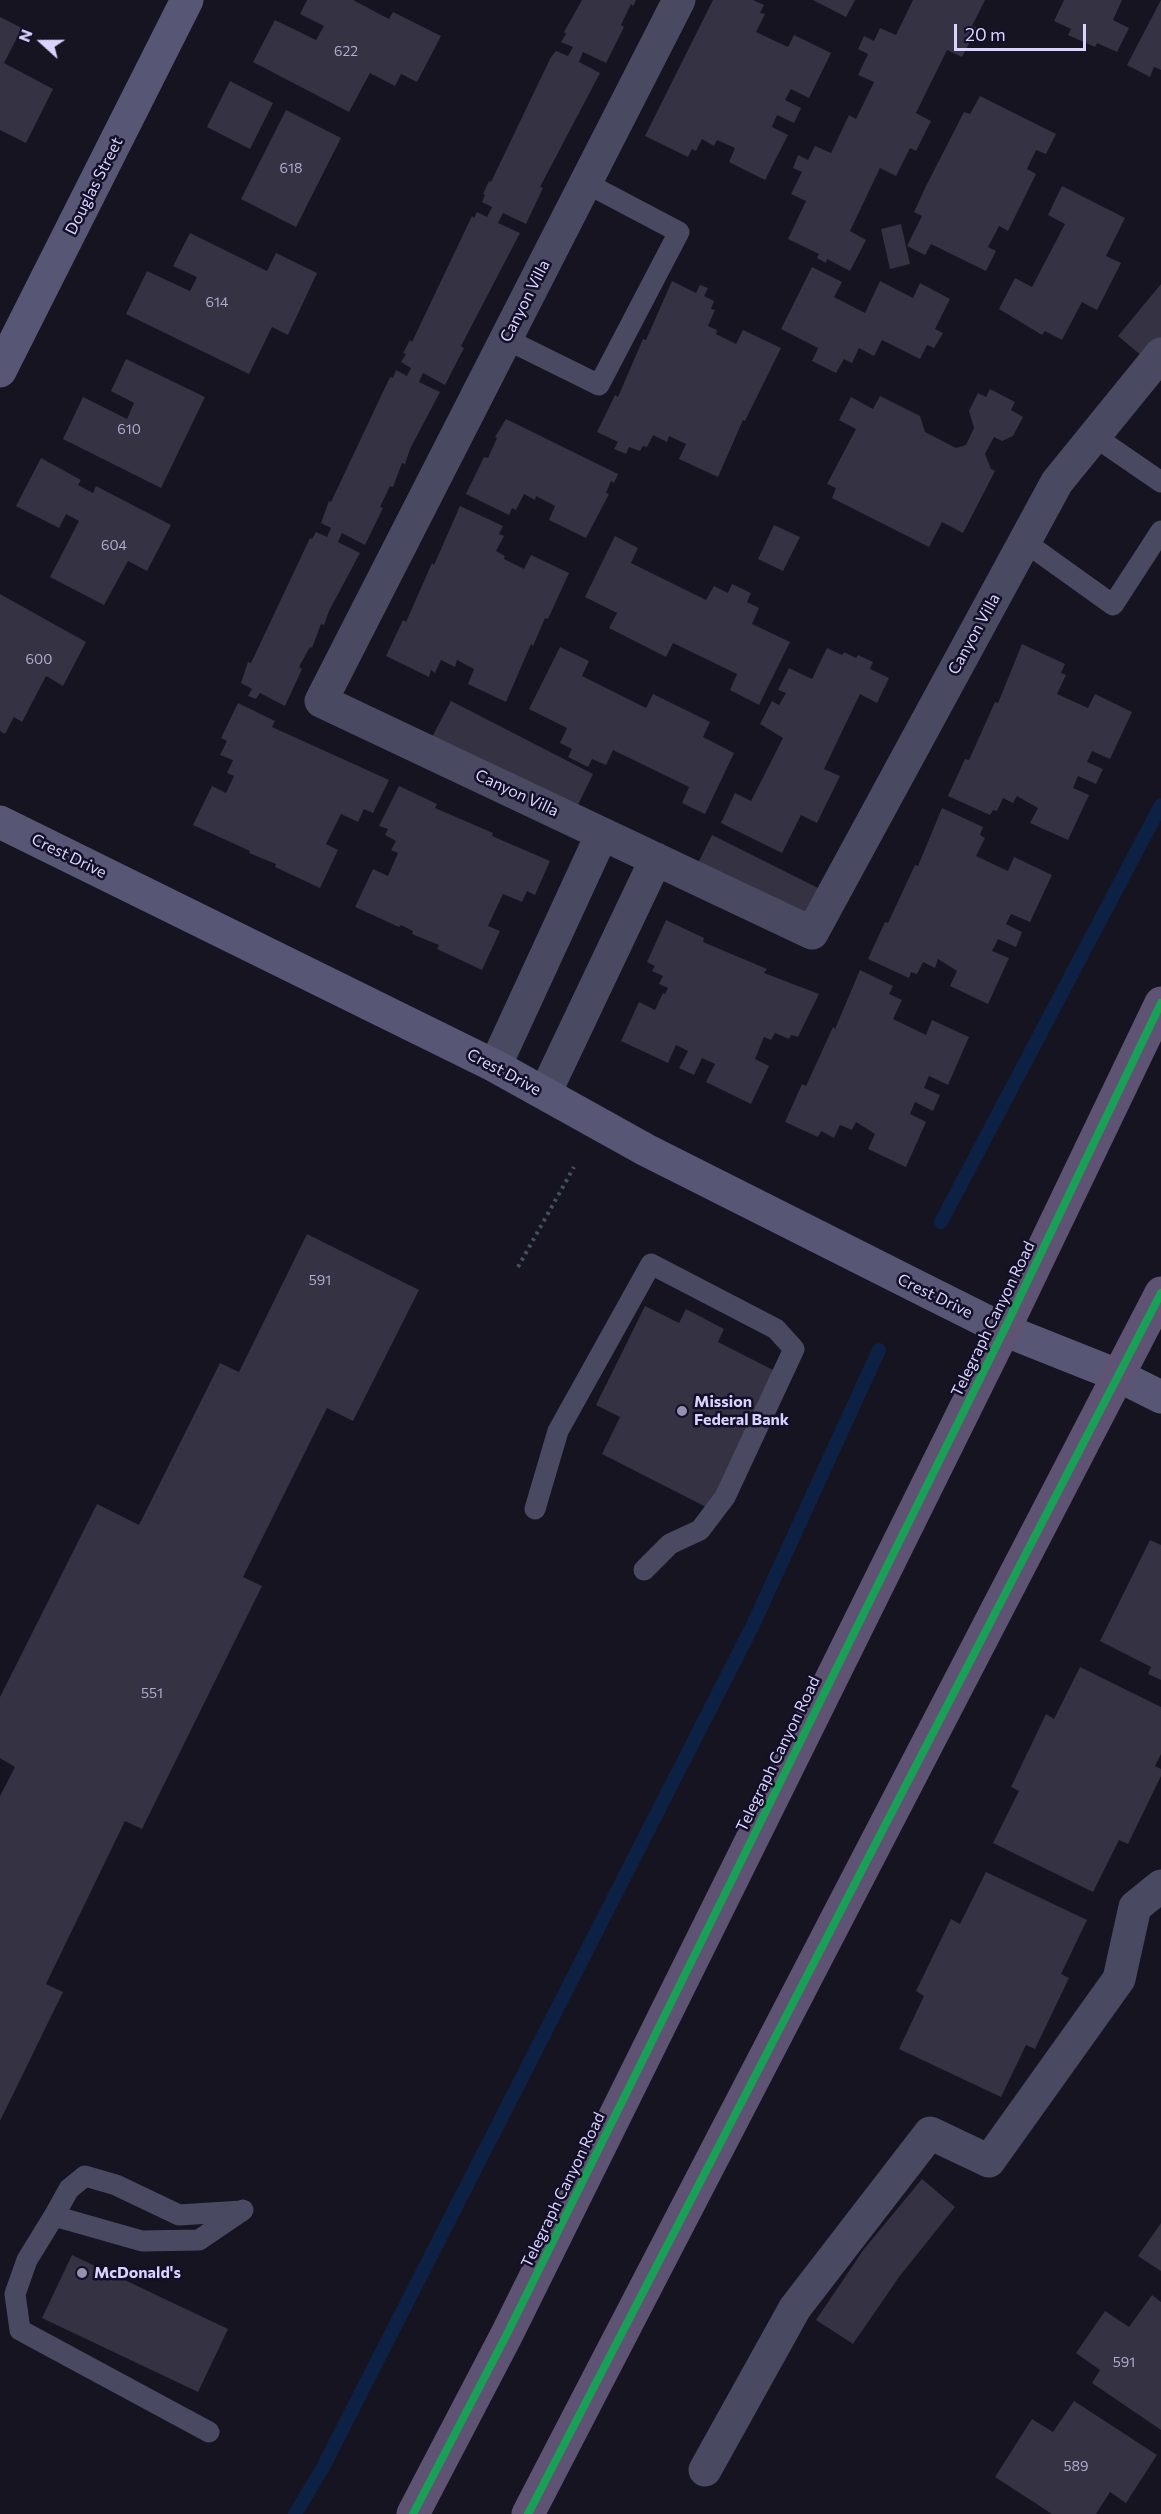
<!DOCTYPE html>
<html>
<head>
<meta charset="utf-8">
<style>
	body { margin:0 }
	#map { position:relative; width:1161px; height:2514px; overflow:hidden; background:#161421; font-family:Commissioner,sans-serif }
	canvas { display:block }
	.north { position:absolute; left:12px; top:12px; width:60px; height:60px; -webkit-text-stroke:4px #130f26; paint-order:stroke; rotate:291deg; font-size:16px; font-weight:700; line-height:24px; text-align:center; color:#d9d4ff }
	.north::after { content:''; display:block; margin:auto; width:21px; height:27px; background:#d9d4ff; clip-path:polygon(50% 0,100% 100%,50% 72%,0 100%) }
	.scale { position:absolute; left:954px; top:24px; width:132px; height:27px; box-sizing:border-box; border:3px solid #d9d4ff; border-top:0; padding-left:8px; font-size:18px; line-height:21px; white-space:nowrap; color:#d9d4ff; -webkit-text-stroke:4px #130f26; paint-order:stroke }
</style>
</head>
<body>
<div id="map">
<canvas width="1161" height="2514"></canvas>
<div class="north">N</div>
<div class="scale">20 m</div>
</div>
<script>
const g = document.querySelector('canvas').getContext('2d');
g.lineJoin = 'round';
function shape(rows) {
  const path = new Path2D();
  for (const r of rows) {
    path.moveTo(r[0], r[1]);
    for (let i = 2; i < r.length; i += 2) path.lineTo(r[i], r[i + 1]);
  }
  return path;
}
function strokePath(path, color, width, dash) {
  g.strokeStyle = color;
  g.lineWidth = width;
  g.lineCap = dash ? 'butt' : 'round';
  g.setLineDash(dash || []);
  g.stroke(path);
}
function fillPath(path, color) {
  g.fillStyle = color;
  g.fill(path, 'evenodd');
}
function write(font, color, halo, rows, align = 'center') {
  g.font = font + ' Commissioner,sans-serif';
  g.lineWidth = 5;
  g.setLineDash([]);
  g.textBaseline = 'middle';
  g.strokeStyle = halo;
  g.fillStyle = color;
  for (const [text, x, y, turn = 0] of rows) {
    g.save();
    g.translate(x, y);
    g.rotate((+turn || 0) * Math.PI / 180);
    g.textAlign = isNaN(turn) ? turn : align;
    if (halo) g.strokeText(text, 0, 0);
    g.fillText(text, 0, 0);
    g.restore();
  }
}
strokePath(shape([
	[941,1222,1161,805],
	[295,2514,322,2469,752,1627,879,1350]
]), '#0d2144', 14);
fillPath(shape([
	[307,0,353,0,389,19,393,12,441,36,417,82,401,74,395,86,370,73,349,112,253,62,275,20,316,40,324,26,300,14],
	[582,0,636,0,633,6,631,4,621,25,624,27,606,63,583,52,579,62,600,73,540,187,543,188,526,224,503,213,498,223,520,233,461,346,464,348,445,385,423,373,419,382,440,392,410,449,405,464,402,463,393,487,390,486,380,507,383,508,365,545,342,533,338,542,360,553,329,611,324,625,321,624,312,648,310,647,299,667,302,669,285,706,260,693,256,699,248,696,252,689,241,683,248,662,251,663,310,538,312,539,316,532,327,537,331,528,321,523,329,501,331,502,390,377,393,378,396,370,407,376,411,368,401,362,406,354,403,353,410,340,412,342,472,216,474,218,477,212,487,217,492,207,482,202,485,195,483,194,489,181,491,182,551,57,556,51,568,56,573,47,561,42,566,34,564,32],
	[713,0,753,0,764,5,760,13,765,14,756,32,788,47,794,35,831,53,809,98,791,89,785,100,801,108,794,123,777,115,772,127,788,135,765,180,729,162,735,148,717,140,714,146,702,139,696,151,692,149,688,157,645,136],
	[813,0,855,0,846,17],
	[913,0,985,0,972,26,977,28,962,57,947,50,916,113,931,121,916,151,910,148,896,176,880,168,850,231,866,240,850,271,827,259,826,263,817,258,819,254,788,239,806,201,791,194,802,172,793,168,798,155,808,160,815,146,831,153,849,115,856,119,874,82,858,75,868,54,858,49,864,36,874,41,880,28,896,35],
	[1064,0,1122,0,1113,20,1129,28,1117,52,1097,43,1095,47,1068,35,1071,29,1054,21],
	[1161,0,1161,70,1154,67,1150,77,1127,65],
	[0,17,22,28,4,63,53,89,26,143,0,130],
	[230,81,273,103,250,149,207,127],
	[980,96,1056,134,1046,154,1036,150,1027,169,1036,174,1008,231,999,226,988,247,996,251,986,271,931,244,925,255,907,246,922,216,914,212,926,186,964,112,970,114],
	[286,110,341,138,296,227,241,199],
	[1062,186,1125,218,1106,256,1121,263,1097,310,1082,302,1062,340,1045,331,1042,335,999,309,1015,278,1032,287,1065,224,1048,215],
	[901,224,910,264,890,269,881,229],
	[190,233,267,271,276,253,317,273,288,335,272,327,249,374,126,314,147,271,190,291,197,277,173,266],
	[812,267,842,282,834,297,865,313,880,281,913,298,920,283,950,299,935,329,943,333,934,348,927,345,920,359,882,340,874,356,859,348,852,363,844,359,836,373,812,361,818,348,781,329],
	[672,281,696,293,700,285,708,288,704,296,714,301,711,309,715,310,708,326,717,330,716,334,736,344,743,330,781,348,745,421,743,420,718,477,679,459,686,444,669,436,667,442,653,435,647,447,643,446,640,451,629,447,626,454,614,449,618,442,597,432,615,395,618,397,643,339,646,340],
	[1161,284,1161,348,1149,362,1118,336],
	[126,359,205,397,161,488,63,439,83,397,127,419,134,403,111,391],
	[990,389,1015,402,1011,410,1023,417,1013,436,1002,441,994,437,985,454,991,469,995,471,963,533,942,522,929,547,832,498,836,488,827,484,856,429,839,420,851,397,873,409,880,396,920,416,925,432,956,448,966,445,974,428,969,411,978,393,986,397],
	[506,419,618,474,614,483,611,481,606,493,609,494,586,538,549,520,555,506,536,496,535,500,524,494,516,510,512,508,509,515,466,494,484,457,488,458,497,438,495,437],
	[41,458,81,480,78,485,93,493,96,486,171,525,147,571,128,561,104,605,50,577,79,521,66,514,59,528,16,506],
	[460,506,503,526,499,534,504,536,496,551,505,556,504,559,524,569,531,555,569,573,548,619,545,618,533,646,531,644,506,702,468,684,474,669,457,660,455,667,441,660,435,673,431,670,429,677,386,656,403,620,406,622,432,563,434,565],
	[774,525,800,537,783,571,758,559],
	[615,536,638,548,631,563,706,600,714,586,728,593,732,584,751,593,747,602,759,608,752,624,790,642,759,705,730,690,737,674,673,643,666,657,609,628,617,613,585,597],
	[0,594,86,642,63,686,46,676,22,722,14,717,5,734,0,731],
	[1022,644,1065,664,1061,673,1066,675,1057,694,1088,708,1095,694,1132,712,1110,759,1092,751,1087,762,1103,769,1096,784,1078,776,1073,788,1089,795,1068,840,1030,823,1038,808,1017,796,1013,803,1003,798,997,811,993,810,990,815,948,796,965,759,969,760,995,702,998,703],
	[560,647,589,661,582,676,646,708,653,694,710,722,703,737,734,753,705,814,682,803,689,787,613,750,606,765,592,759,588,767,568,757,572,749,560,743,567,728,529,709],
	[827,648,842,655,844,652,856,658,858,655,873,662,870,669,889,678,877,703,860,694,824,769,840,776,817,823,801,815,782,853,721,823,735,793,751,801,783,738,760,724,772,701,779,705,786,693,778,690,789,668,812,679],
	[451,701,593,774,574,813,431,739],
	[238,703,275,721,272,727,389,780,373,813,364,809,358,822,341,814,326,844,338,850,320,888,275,867,276,864,249,853,250,851,193,825,212,786,226,793,234,776,227,773,233,760,220,755,227,741,221,738],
	[399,786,437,804,435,808,493,833,492,836,550,861,535,895,527,891,522,902,503,894,488,926,500,931,482,970,437,949,439,945,412,934,413,931,401,925,399,927,355,907,373,869,388,876,398,853,391,850,396,841,385,835,388,829,379,826],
	[942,808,983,827,980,835,985,838,976,856,1008,871,1014,857,1052,875,1030,922,1011,914,1006,924,1022,932,1016,947,998,939,992,951,1009,958,988,1004,950,986,957,971,938,959,935,968,923,962,917,974,911,972,909,978,868,959,885,922,888,923,915,865,918,866],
	[712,835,820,889,802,926,694,871],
	[666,920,704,938,703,942,767,969,764,973,819,994,798,1037,791,1035,789,1039,775,1033,771,1040,764,1037,755,1059,769,1066,751,1104,706,1082,715,1064,702,1058,694,1075,679,1068,688,1051,676,1045,668,1063,621,1041,639,1002,655,1010,663,993,665,994,668,988,659,984,663,976,652,971,655,966,647,962],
	[860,970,893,986,889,994,902,1000,893,1019,926,1035,932,1020,969,1037,948,1085,929,1076,924,1088,940,1095,933,1111,915,1102,910,1114,926,1122,906,1167,868,1149,875,1134,856,1122,852,1130,840,1125,834,1138,821,1131,818,1137,785,1122,802,1084,806,1086,833,1027,835,1029],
	[307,1234,419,1290,353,1421,327,1408,243,1577,262,1586,142,1829,125,1821,46,1984,63,1992,0,2121,0,1796,15,1767,0,1758,0,1697,97,1504,139,1525,220,1363,239,1372],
	[645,1306,679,1323,686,1309,724,1329,718,1342,777,1372,708,1508,602,1454,620,1417,596,1405],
	[1150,1540,1161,1545,1161,1680,1148,1674,1151,1667,1100,1641],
	[1080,1667,1161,1707,1161,1754,1155,1766,1161,1769,1161,1776,1128,1844,1119,1840,1093,1892,993,1843,1019,1791,1011,1787,1046,1714,1054,1719],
	[986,1872,1087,1920,1061,1974,1069,1978,1035,2049,1026,2045,1001,2097,899,2049,924,1996,916,1991,951,1919,960,1924],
	[922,2179,955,2207,899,2277,853,2344,816,2320,864,2249],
	[1161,2223,1161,2271,1138,2256],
	[72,2255,228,2329,198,2392,42,2318],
	[1152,2295,1161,2302,1161,2430,1092,2383,1100,2370,1076,2353,1105,2311,1129,2327],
	[1074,2401,1157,2455,1126,2503,1110,2492,1096,2514,1052,2514,995,2477,1032,2419,1053,2432]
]), '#343243');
strokePath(shape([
	[518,1267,574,1167]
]), '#44505f', 4, [3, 4.5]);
strokePath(shape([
	[506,339,599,385,679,232,586,183],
	[1094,436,1161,482],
	[1025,542,1113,605,1161,531],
	[535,1509,558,1431,651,1264,776,1329,794,1349,725,1497,700,1530,670,1544,644,1570],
	[54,2216,69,2189,85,2176,116,2185,179,2215,242,2211],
	[209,2432,20,2330,15,2294,27,2260,54,2216,142,2241,199,2240,243,2210]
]), '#4a4962', 21);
strokePath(shape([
	[679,0,321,701,812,933,1057,482,1161,354],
	[495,1066,602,834],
	[545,1093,656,859],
	[705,2470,795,2308,930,2133,989,2161,1119,1979,1135,1907,1161,1886]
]), '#4a4962', 33);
strokePath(shape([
	[0,371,187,0],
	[0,822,495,1066,646,1150,932,1294,1004,1330,1117,1375,1161,1397]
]), '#575674', 33);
strokePath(shape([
	[413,2514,507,2334,1004,1330,1161,1003],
	[528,2514,1161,1293]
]), '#5e5373', 33);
strokePath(shape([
	[413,2514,507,2334,1004,1330,1161,1003],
	[528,2514,1161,1293]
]), '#1a9f57', 8);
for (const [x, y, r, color] of [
	[682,1411,6,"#9591b1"],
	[82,2273,6,"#9591b1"]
]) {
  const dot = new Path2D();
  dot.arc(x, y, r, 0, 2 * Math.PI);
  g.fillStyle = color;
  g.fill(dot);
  strokePath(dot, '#130f26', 2);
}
write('14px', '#b0acd0', null, [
	["622",346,51],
	["618",291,168],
	["614",217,302],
	["610",129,429],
	["604",114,545],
	["600",39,659],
	["591",320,1280],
	["551",152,1693],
	["591",1124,2362],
	["589",1076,2466]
]);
write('16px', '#d9d4ff', '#130f26', [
	["Douglas Street",94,186,-63],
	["Canyon Villa",525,301,-63],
	["Canyon Villa",974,634,-61],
	["Canyon Villa",517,793,25],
	["Crest Drive",69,856,26],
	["Crest Drive",504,1072,28],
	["Crest Drive",935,1296,26],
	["Telegraph Canyon Road",993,1319,-64],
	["Telegraph Canyon Road",778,1754,-64],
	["Telegraph Canyon Road",563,2190,-64]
]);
write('bold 16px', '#d9d4ff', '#130f26', [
	["Mission",694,1402],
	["Federal Bank",694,1420],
	["McDonald's",94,2273]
], 'left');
</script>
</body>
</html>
